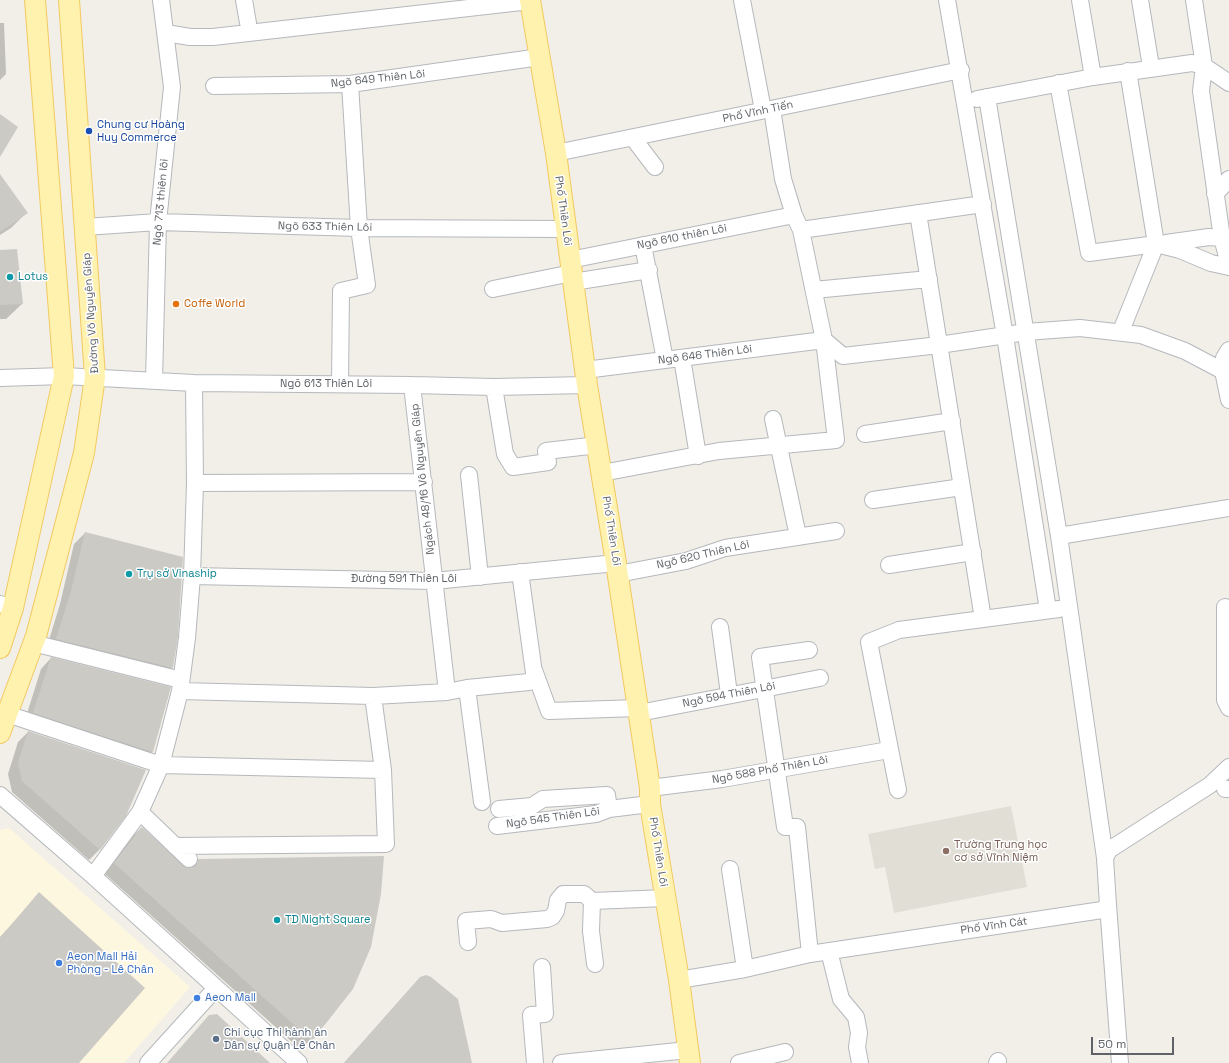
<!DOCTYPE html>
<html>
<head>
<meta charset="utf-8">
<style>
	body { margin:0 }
	#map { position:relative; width:1229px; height:1063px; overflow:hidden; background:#f1efe8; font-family:"Space Grotesk",sans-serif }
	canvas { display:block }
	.scale { position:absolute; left:1091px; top:1037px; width:83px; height:18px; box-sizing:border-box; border:2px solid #5f6368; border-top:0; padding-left:5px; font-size:12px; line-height:14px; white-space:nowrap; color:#5f6368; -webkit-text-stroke:3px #fff; paint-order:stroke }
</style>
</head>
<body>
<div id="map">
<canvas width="1229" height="1063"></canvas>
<div class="scale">50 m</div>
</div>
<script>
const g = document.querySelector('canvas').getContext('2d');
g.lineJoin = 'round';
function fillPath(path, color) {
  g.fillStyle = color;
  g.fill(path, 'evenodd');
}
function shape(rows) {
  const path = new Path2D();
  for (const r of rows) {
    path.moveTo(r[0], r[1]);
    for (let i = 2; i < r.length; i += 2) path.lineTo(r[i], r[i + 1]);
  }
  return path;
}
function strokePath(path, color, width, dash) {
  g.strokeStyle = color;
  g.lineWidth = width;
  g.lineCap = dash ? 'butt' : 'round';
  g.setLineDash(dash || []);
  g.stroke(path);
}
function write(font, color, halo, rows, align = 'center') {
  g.font = font + ' "Space Grotesk",sans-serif';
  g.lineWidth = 3;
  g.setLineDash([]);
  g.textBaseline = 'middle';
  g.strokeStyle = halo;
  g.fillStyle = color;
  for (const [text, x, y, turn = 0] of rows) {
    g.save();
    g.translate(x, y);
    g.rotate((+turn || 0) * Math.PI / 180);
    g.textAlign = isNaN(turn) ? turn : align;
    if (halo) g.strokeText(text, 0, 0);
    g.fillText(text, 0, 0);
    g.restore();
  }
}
fillPath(shape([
	[9,828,190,987,124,1063,0,1063,0,830]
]), '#fef7e0');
fillPath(shape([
	[1011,806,1027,887,894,913,885,867,875,869,868,834]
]), '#e1ded6');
fillPath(shape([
	[0,23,4,23,6,74,0,80],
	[0,176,26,213,11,228,0,235],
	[0,251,22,304,6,319,0,319],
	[85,533,172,668,161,679,46,650,60,604,74,544],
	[51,658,170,688,152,752,142,762,24,723,41,669],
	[28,732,125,815,99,850,89,860,12,792,8,774,18,742],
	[141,828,187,869,199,860,353,988,301,1050,105,874,131,838],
	[39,894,77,1063,0,1063,0,937],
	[420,978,471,1063,344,1063,410,989]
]), '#0003');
fillPath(shape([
	[0,114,18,127,0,157],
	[0,174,28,213,0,232],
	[17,249,23,304,0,305,0,250],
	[85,532,183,557,178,637,173,668,56,639,71,591],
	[51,657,171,687,153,752,33,713],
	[28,731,146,770,126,816,100,850,22,781,18,763],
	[142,827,187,868,196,866,198,859,384,856,381,894,371,947,353,989,312,1041,114,863],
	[39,892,145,988,79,1063,0,1063,0,938],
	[426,975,431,977,458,999,472,1063,344,1063,420,977],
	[217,1014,270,1063,167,1063,209,1015]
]), '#cccac5');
const minor = shape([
	[244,0,248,23],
	[742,0,763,110],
	[947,0,1005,336,1048,610],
	[1080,0,1093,77],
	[1140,0,1151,67],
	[1194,0,1204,66,1201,91,1222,238,1229,264],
	[166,33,190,37,213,37,530,1],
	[1058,83,1089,253,1156,244,1180,250,1211,263,1229,267],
	[214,86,350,84,540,57],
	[977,99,1093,77,1192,63,1204,66,1229,83],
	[633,138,655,167],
	[556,153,961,70],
	[1215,194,1229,179],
	[918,213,983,619],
	[85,227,158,222,359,228,566,229],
	[801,230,983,204],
	[1166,243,1209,237,1222,238,1229,241],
	[643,245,665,360],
	[570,260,794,215],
	[573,282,649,270],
	[493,289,572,273],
	[814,290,929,279],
	[1121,331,1156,244,1128,71],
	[1229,350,1224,358,1223,371,1229,400],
	[682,358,698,456],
	[585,370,824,340,843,356,939,345,1026,332,1080,328,1141,335,1185,351,1223,371,1229,375],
	[0,378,64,376,194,383,412,385,494,387,587,385],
	[154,381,158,222,172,87,161,0],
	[340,384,341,291,367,285,359,228,350,84],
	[412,385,447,692],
	[494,387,505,454,513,467,548,462,546,451,598,445],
	[773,419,798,536],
	[865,434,952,421],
	[602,473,719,451,836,440,824,340,801,230,794,215,783,179,772,109],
	[469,475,480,577],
	[195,483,424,482],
	[873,500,962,487],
	[1059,536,1229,508],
	[889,565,973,552],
	[618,574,686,561,725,548,836,531],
	[192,576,434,581,616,563],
	[0,604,13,608],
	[1225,607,1225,700,1229,708],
	[720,627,729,694],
	[33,643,181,680],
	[809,650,760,657,785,827,797,827,810,954],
	[534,670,549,711,638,708],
	[467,688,482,802],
	[180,691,373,696,447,692,467,688,529,682,534,678,534,673,520,572],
	[639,713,820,678],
	[7,714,161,765,383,770],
	[650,788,722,779,889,750],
	[1225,789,1229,789],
	[898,790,869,642,899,630,1059,609],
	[0,795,93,876,299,1063],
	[499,809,532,806,543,799,607,795,609,809],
	[497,826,596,814,609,809,650,804],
	[175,846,386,844,383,770,373,696],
	[1105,858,1109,850,1210,785,1229,767],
	[189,859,140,812,161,765,180,691,187,638,192,576,195,483,194,383],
	[730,869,745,969],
	[93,876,140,812],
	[592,901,591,931,595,964],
	[1108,905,1120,1063],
	[468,942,466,921,491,919,502,923,547,919,552,917,556,911,558,900,563,894,584,894,592,901,666,898],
	[829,951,841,999,856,1017,859,1033,857,1047,860,1063],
	[679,980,745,969,810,954,1102,910,1108,905,1105,858,1059,536,987,97],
	[148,1063,216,988],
	[535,1063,531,1015,545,1014,542,967],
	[561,1063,688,1050],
	[739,1063,785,1052],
	[997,1063,998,1061]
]);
const major = shape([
	[530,0,556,153,587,385,616,563,650,788,650,804,679,980,690,1063],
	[0,648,13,608,64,376,35,0],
	[0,733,36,636,84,453,95,377,69,0]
]);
strokePath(minor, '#b5b8bc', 18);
strokePath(major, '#f2c960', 22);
strokePath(minor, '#fff', 16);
strokePath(major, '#fff2af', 20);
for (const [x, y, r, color] of [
	[89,131,4,"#1a4fb4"],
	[10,277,4,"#0f9aa8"],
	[176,304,4,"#e8710a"],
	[129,574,4,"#0f9aa8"],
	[946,851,4,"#8d6e63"],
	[277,920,4,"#0f9aa8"],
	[59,963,4,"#3f7fe0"],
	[197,998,4,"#3f7fe0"],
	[216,1039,4,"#5c6f8a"]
]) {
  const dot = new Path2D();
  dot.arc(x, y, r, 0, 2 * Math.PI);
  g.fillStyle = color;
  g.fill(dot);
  strokePath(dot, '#fff', 1.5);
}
write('11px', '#5f6368', '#fff', [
	["Ngõ 649 Thiên Lôi",378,79,-6],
	["Phố Vĩnh Tiến",758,112,-12],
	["Ngõ 713 thiên lôi",161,202,-85],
	["Phố Thiên Lôi",563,211,82],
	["Ngõ 633 Thiên Lôi",325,227,1],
	["Ngõ 610 thiên Lôi",682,237,-11],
	["Đường Võ Nguyên Giáp",91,313,-94],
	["Ngõ 646 Thiên Lôi",705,355,-7],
	["Ngõ 613 Thiên Lôi",326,384],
	["Ngách 48/16 Vô Nguyên Giáp",423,479,-96],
	["Phố Thiên Lôi",611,531,81],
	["Ngõ 620 Thiên Lôi",703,555,-13],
	["Đường 591 Thiên Lôi",404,579],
	["Ngõ 594 Thiên Lôi",729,695,-11],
	["Ngõ 588 Phố Thiên Lôi",770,770,-10],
	["Ngõ 545 Thiên Lôi",553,818,-8],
	["Phố Thiên Lôi",658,852,81],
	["Phố Vĩnh Cát",994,926,-8]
]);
write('11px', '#164399', '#fff', [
	["Chung cư Hoàng",97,125],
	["Huy Commerce",97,138]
], 'left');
write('11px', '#0d838f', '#fff', [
	["Lotus",18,277],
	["Trụ sở Vinaship",137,574],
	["TD Night Square",285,920]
], 'left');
write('11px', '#c56008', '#fff', [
	["Coffe World",184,304]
], 'left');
write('11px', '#785e54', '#fff', [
	["Trường Trung học",954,845],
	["cơ sở Vĩnh Niệm",954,858]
], 'left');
write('11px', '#366cbe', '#fff', [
	["Aeon Mall Hải",67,957],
	["Phòng - Lê Chân",67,970],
	["Aeon Mall",205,998]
], 'left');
write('11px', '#4e5e75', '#fff', [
	["Chi cục Thi hành án",224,1033],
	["Dân sự Quận Lê Chân",224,1046]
], 'left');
</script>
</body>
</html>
